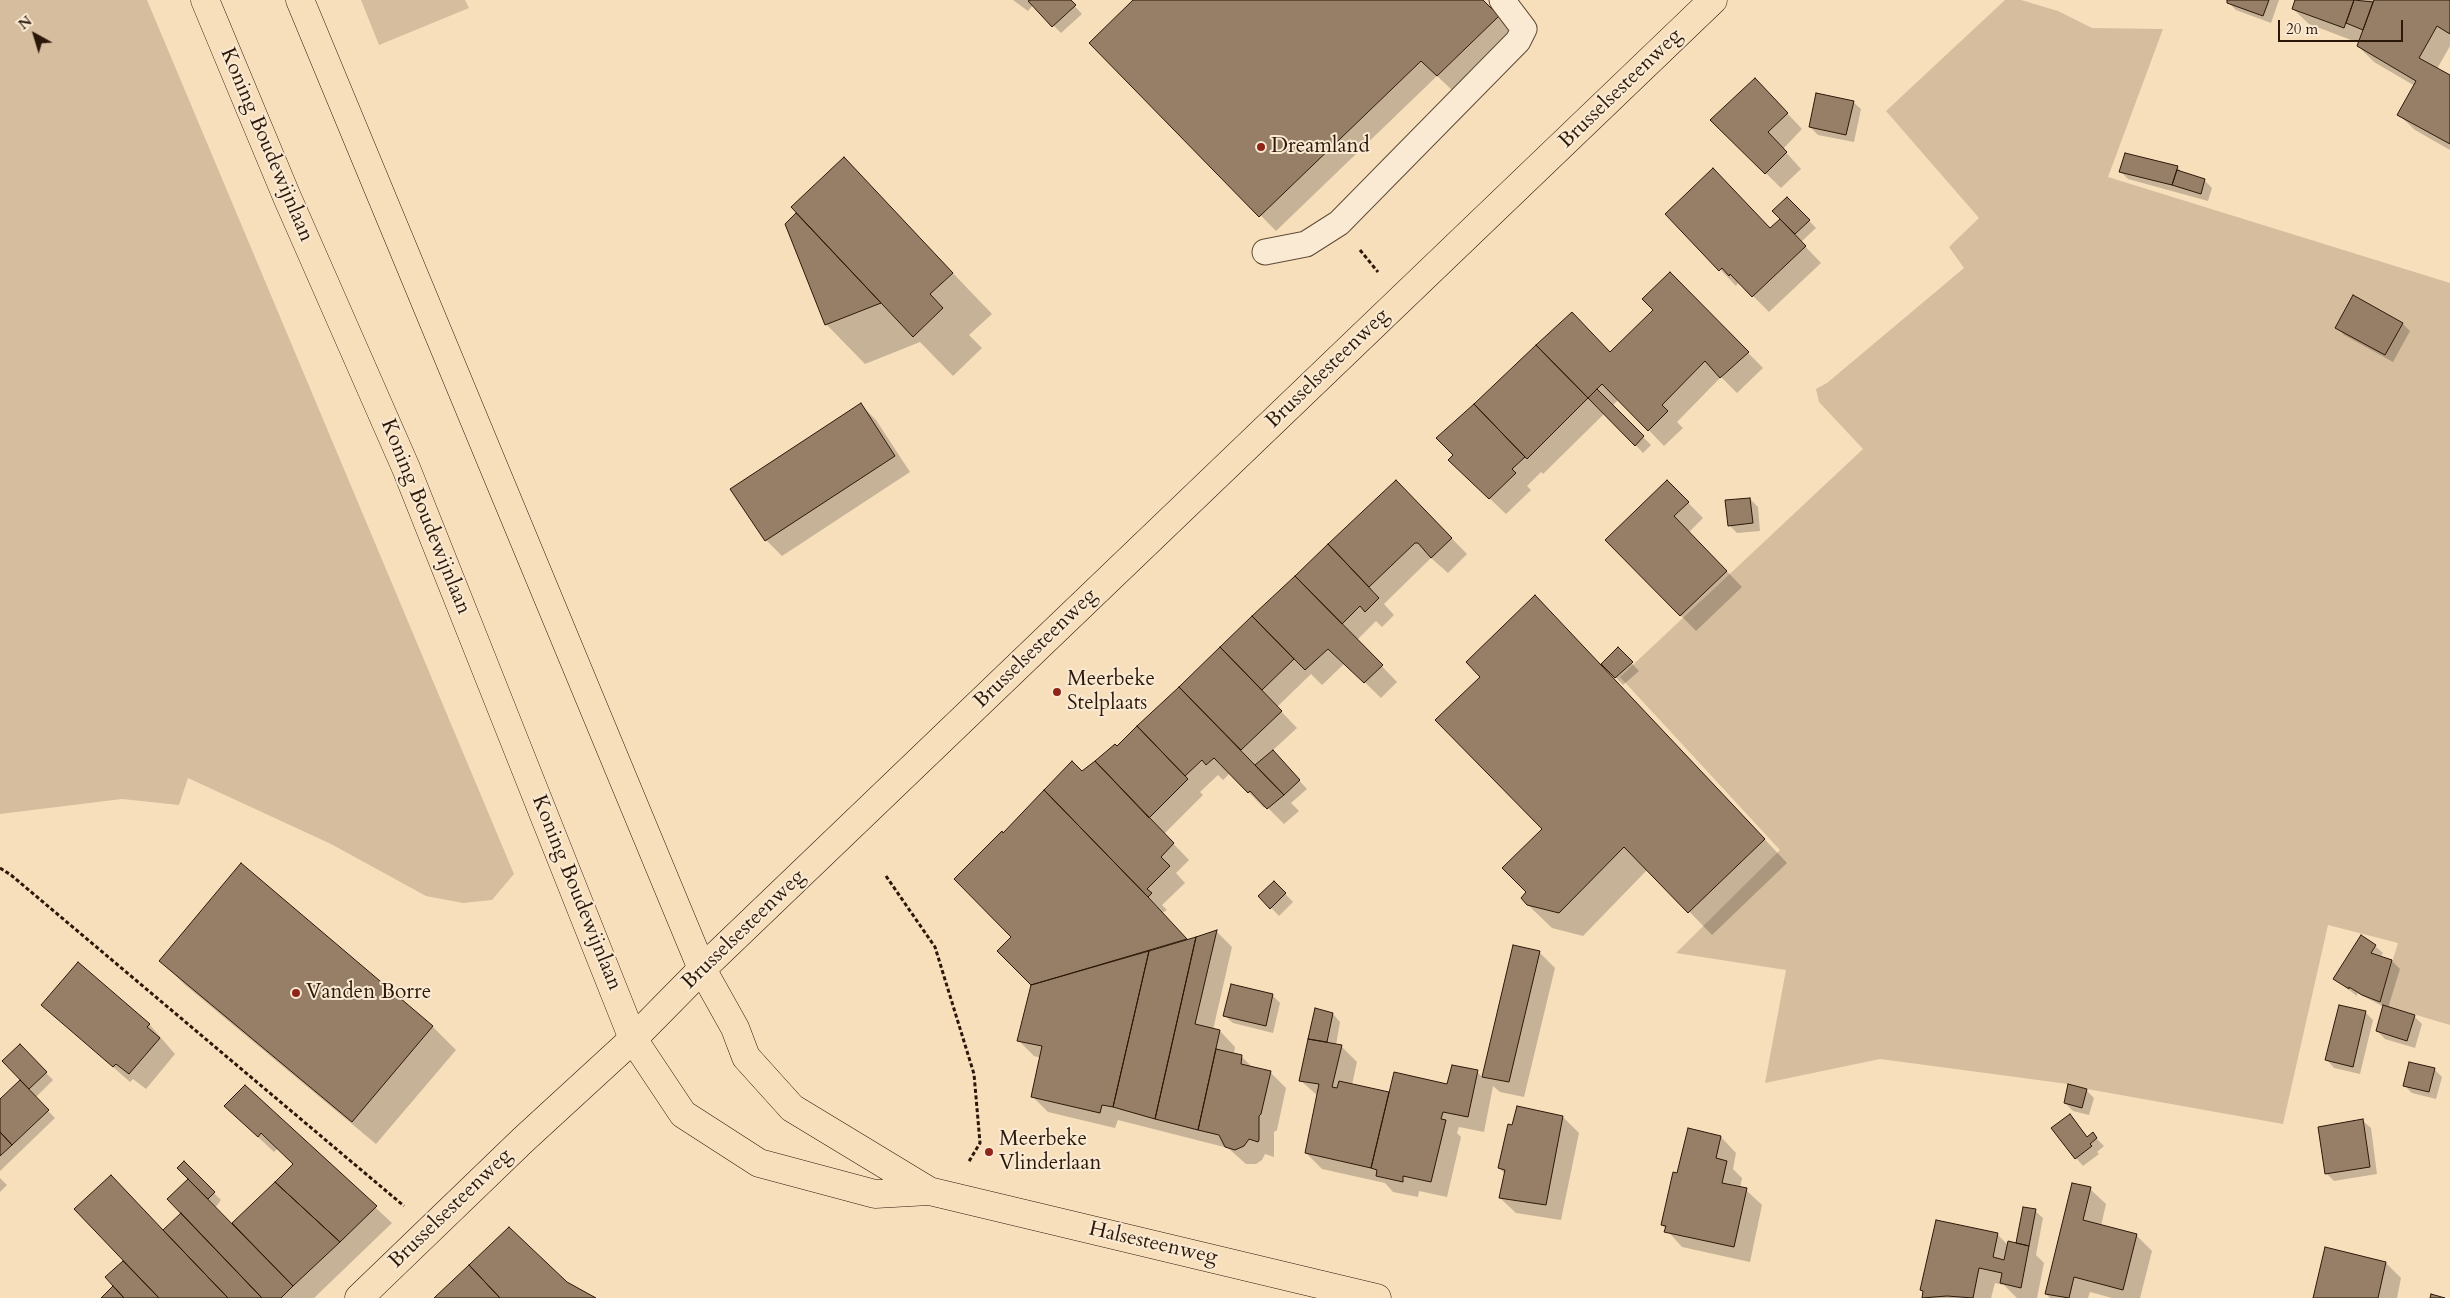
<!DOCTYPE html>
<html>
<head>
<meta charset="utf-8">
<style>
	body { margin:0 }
	#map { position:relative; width:2450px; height:1298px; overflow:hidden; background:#f8dfbc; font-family:Cardo,serif }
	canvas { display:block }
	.north { position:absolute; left:10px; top:10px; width:50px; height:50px; -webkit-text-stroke:4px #faead3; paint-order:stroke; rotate:321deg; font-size:14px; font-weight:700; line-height:20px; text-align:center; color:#2c1809 }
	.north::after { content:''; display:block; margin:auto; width:18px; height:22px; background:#2c1809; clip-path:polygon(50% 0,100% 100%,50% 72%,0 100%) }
	.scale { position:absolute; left:2278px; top:20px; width:125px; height:22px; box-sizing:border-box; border:2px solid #2c1809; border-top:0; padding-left:6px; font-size:15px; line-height:18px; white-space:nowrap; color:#2c1809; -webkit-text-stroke:4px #faead3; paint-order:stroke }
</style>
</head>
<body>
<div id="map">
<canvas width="2450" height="1298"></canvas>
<div class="north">N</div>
<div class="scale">20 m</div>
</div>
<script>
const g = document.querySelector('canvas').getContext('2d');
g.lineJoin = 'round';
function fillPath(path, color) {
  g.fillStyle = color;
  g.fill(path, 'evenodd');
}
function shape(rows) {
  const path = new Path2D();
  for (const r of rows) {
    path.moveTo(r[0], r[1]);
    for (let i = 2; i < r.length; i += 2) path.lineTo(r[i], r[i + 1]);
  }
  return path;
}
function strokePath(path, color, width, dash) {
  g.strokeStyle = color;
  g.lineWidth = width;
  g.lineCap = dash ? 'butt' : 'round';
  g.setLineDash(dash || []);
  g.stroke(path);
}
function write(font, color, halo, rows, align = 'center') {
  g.font = font + ' Cardo,serif';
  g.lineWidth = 4;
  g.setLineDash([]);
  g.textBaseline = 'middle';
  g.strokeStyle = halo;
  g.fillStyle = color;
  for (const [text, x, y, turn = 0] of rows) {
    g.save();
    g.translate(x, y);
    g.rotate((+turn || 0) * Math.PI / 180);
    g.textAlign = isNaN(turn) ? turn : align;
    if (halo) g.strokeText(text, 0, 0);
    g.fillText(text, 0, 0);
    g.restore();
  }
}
fillPath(shape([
	[0,0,147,0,514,874,492,900,463,903,426,896,331,844,188,778,179,805,122,799,0,814],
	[361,0,465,0,469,8,379,45],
	[2005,0,2021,0,2058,11,2092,28,2163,29,2108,177,2450,283,2450,1025,2383,1005,2380,1002,2398,943,2328,925,2283,1124,2087,1089,2068,1084,1880,1059,1765,1083,1786,970,1676,953,1780,850,1620,677,1863,449,1819,402,1816,389,1827,383,1964,268,1949,247,1979,218,1886,111]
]), '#d5bd9e');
fillPath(shape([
	[1013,0,1069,0,1082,14,1061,33,1033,5,1028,11],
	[1135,0,1482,0,1513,32,1453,91,1437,76,1276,231,1091,43],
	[2229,0,2279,0,2271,23,2236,10,2228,2],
	[2297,0,2450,0,2450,46,2437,69,2450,77,2450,150,2415,130,2399,115,2415,86,2374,62,2358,46,2359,43,2309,24,2293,9],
	[1770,95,1802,129,1783,149,1801,169,1781,188,1712,120],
	[1853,102,1861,109,1854,142,1818,135,1810,127],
	[844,159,992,314,969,335,982,348,953,376,920,342,865,364,826,324,786,225],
	[2177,167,2184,174,2204,180,2212,188,2208,201,2128,179,2121,172],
	[1787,198,1816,228,1801,242,1821,263,1769,312,1746,289,1738,283,1736,286,1667,214,1771,229,1787,224],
	[1670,274,1763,368,1737,393,1721,377,1677,422,1683,428,1664,446,1619,399,1612,406,1651,445,1643,453,1605,413,1543,474,1541,472,1527,486,1531,490,1506,514,1465,475,1455,455,1438,438,1572,314,1610,354,1655,310],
	[2353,297,2403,324,2410,331,2393,362,2344,335,2337,327],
	[860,404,876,420,910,472,782,556,766,540,732,489],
	[1396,481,1467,554,1448,573,1431,558,1384,604,1394,615,1382,627,1376,621,1357,640,1397,682,1381,698,1345,663,1322,685,1311,674,1277,707,1297,728,1272,751,1307,789,1291,803,1299,811,1284,824,1266,806,1264,808,1230,773,1223,780,1218,775,1200,792,1203,795,1164,834,1189,860,1176,873,1185,883,1162,905,1167,910,1162,913,1188,940,1217,932,1232,947,1213,1030,1220,1031,1235,1047,1234,1054,1241,1056,1253,1068,1270,1072,1286,1088,1277,1130,1274,1132,1274,1157,1265,1154,1262,1160,1256,1164,1246,1164,1228,1148,1118,1120,1115,1128,1048,1112,1032,1096,1041,1058,1034,1056,1018,1040,1032,985,999,951,1013,937,1003,834,1117,747],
	[1667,481,1703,518,1689,532,1742,587,1696,631,1607,540],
	[1750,499,1758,507,1760,531,1737,533,1729,525],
	[1558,620,1787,863,1712,935,1648,869,1583,936,1552,928,1528,905,1528,892,1543,829],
	[1618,649,1639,671,1623,685,1603,664],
	[1274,882,1293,902,1279,916,1260,896],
	[2375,946,2383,953,2380,958,2392,961,2400,969,2388,1008,2414,1016,2422,1024,2415,1048,2385,1039,2377,1031,2384,1007,2357,993,2357,996,2335,979],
	[1514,947,1539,952,1555,968,1524,1097,1500,1092,1493,1086,1484,1132,1459,1127,1457,1133,1461,1137,1447,1197,1419,1191,1418,1197,1393,1192,1385,1183,1322,1169,1306,1153,1318,1096,1300,1080,1316,1010,1333,1014,1340,1022,1336,1045,1341,1046,1357,1062,1352,1085,1390,1094,1448,1086,1477,1072,1483,1078],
	[161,961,432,1026,456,1050,376,1144,184,984],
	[1272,995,1280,1003,1273,1033,1233,1023,1225,1016],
	[43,1005,149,1024,175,1054,146,1089,133,1079,130,1082],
	[2365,1012,2373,1020,2360,1074,2334,1068,2327,1060],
	[20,1046,53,1080,35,1098,55,1118,0,1171,0,1101,22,1080],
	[2434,1069,2442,1077,2436,1099,2412,1093,2405,1086],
	[246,1087,392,1223,314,1298,102,1298,115,1286,107,1277,183,1213,196,1186,184,1163,221,1200,215,1208,232,1225,294,1165,278,1148,274,1152,225,1106],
	[2086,1090,2094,1098,2089,1115,2073,1111,2065,1103],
	[2070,1116,2088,1137,2092,1134,2104,1146,2097,1152,2099,1154,2083,1166,2076,1158],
	[1563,1117,1579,1133,1561,1220,1516,1213,1500,1198,1505,1174,1499,1168],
	[2363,1121,2371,1128,2377,1174,2334,1181,2326,1173],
	[1721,1137,1736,1153,1733,1169,1742,1178,1740,1188,1746,1190,1762,1205,1750,1262,1682,1247,1662,1225,1678,1174],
	[0,1178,7,1185,0,1192],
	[2090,1189,2106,1204,2101,1226,2136,1235,2152,1251,2140,1298,2112,1298,2090,1292,2088,1298,2050,1298,2046,1294],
	[2035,1211,2043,1218,2036,1255,2044,1263,2037,1298,2017,1298,2004,1285,1995,1283,1991,1298,1923,1298,1924,1292,1922,1290,1937,1221,1998,1235,2008,1245,2017,1245],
	[2386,1263,2401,1278,2397,1298,2315,1298]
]), '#0003');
const building = shape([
	[1030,0,1071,0,1076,5,1052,27,1028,1,1030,0],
	[1133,0,1483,0,1499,16,1437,76,1421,61,1259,217,1089,43,1133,0],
	[2227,0,2269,0,2263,16,2227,3,2227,0],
	[2295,0,2354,0,2344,28,2292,9,2295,0],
	[2354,0,2373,2,2363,30,2346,23,2354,0],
	[2374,0,2450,0,2450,34,2437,26,2419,58,2450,75,2450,144,2397,115,2416,81,2357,46,2374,0],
	[1755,78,1788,113,1768,132,1787,152,1765,174,1710,120,1755,78],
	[1816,93,1854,101,1846,135,1809,127,1816,93],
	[2125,153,2178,166,2172,185,2119,172,2125,153],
	[844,157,953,273,930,294,943,308,913,337,791,207,844,157],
	[1713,168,1770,228,1780,219,1806,246,1752,297,1730,274,1729,276,1722,268,1719,271,1665,214,1713,168],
	[2177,170,2205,179,2201,194,2172,185,2177,170],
	[1787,197,1810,220,1795,234,1772,211,1787,197],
	[796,213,881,303,825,325,785,224,796,213],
	[1670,272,1749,352,1720,378,1705,361,1662,405,1668,411,1648,431,1602,384,1588,398,1536,345,1572,312,1610,352,1653,310,1642,299,1670,272],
	[2353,295,2403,323,2385,355,2335,328,2353,295],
	[1536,345,1588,398,1527,459,1474,404,1536,345],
	[1597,389,1644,436,1635,446,1588,398,1597,389],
	[861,403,895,456,765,541,730,489,861,403],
	[1474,404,1525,457,1512,469,1516,473,1489,499,1448,460,1453,455,1436,438,1474,404],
	[1396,480,1452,538,1431,558,1418,543,1415,543,1369,587,1328,544,1396,480],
	[1667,480,1689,502,1674,516,1727,571,1680,616,1605,540,1667,480],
	[1750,498,1753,523,1728,526,1725,500,1750,498],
	[1328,544,1379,598,1365,612,1360,606,1342,624,1295,576,1328,544],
	[1295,576,1383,665,1364,683,1328,649,1305,670,1252,616,1295,576],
	[1535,595,1765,839,1688,913,1624,847,1559,913,1527,905,1521,898,1526,892,1502,868,1542,829,1435,720,1480,677,1466,662,1535,595],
	[1252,616,1294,659,1262,690,1220,647,1252,616],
	[1220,647,1282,711,1241,750,1179,687,1220,647],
	[1618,647,1633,662,1615,678,1601,664,1618,647],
	[1179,687,1284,795,1267,809,1250,791,1248,793,1214,758,1206,765,1202,760,1185,776,1137,726,1179,687],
	[1137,726,1188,779,1149,818,1095,761,1115,744,1117,746,1137,726],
	[1273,750,1300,780,1284,795,1255,765,1273,750],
	[1072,761,1082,771,1095,761,1174,843,1161,857,1170,866,1147,889,1152,893,1148,897,1044,790,1072,761],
	[1044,790,1148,897,1187,939,1031,985,997,951,1011,937,954,879,1002,831,1003,833,1044,790],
	[241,863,433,1026,352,1122,159,961,241,863],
	[1274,881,1286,893,1270,909,1258,896,1274,881],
	[1217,930,1195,1024,1220,1030,1198,1130,1155,1119,1196,937,1217,930],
	[2361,935,2376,945,2371,953,2392,960,2380,1002,2362,995,2349,987,2349,989,2333,979,2361,935],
	[1196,937,1155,1119,1113,1107,1149,951,1196,937],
	[1513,945,1540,951,1509,1082,1482,1077,1513,945],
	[1149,951,1113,1107,1102,1105,1100,1113,1031,1097,1042,1046,1017,1041,1031,985,1149,951],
	[78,962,150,1024,147,1027,160,1038,129,1074,116,1064,113,1067,41,1005,78,962],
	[1231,984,1273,994,1266,1026,1223,1016,1231,984],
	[2339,1005,2366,1011,2353,1067,2325,1060,2339,1005],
	[2383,1005,2415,1015,2407,1041,2376,1031,2383,1005],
	[1315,1008,1333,1013,1327,1042,1308,1039,1315,1008],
	[1308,1039,1342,1045,1332,1087,1337,1088,1339,1081,1389,1092,1371,1168,1305,1153,1319,1084,1299,1081,1308,1039],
	[20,1044,47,1072,29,1089,2,1061,20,1044],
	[1216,1049,1242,1055,1241,1064,1271,1071,1261,1114,1259,1116,1259,1140,1258,1142,1249,1139,1244,1146,1235,1150,1225,1147,1219,1135,1198,1130,1216,1049],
	[2409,1062,2435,1068,2429,1092,2403,1086,2409,1062],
	[1452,1065,1478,1070,1468,1117,1443,1112,1441,1119,1446,1120,1431,1182,1403,1176,1403,1182,1376,1176,1377,1170,1371,1168,1394,1072,1447,1084,1452,1065],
	[20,1080,49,1110,12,1145,0,1132,0,1099,20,1080],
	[2068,1084,2087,1089,2082,1108,2064,1103,2068,1084],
	[245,1085,377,1206,340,1242,275,1182,293,1164,261,1133,258,1137,224,1106,245,1085],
	[1517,1106,1563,1116,1546,1205,1499,1198,1505,1170,1498,1168,1508,1124,1512,1125,1517,1106],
	[2070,1114,2087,1137,2093,1132,2097,1138,2090,1144,2092,1146,2075,1159,2051,1128,2070,1114],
	[2363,1119,2370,1167,2325,1174,2318,1127,2363,1119],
	[1688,1128,1721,1136,1716,1158,1727,1161,1722,1183,1747,1188,1734,1247,1664,1232,1666,1226,1661,1225,1673,1172,1677,1173,1688,1128],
	[0,1132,12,1145,0,1156,0,1132],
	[184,1161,215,1192,208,1199,177,1168,184,1161],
	[111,1175,163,1230,228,1298,159,1298,74,1209,111,1175],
	[188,1179,293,1286,281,1298,262,1298,167,1199,188,1179],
	[275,1182,340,1242,293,1286,232,1223,275,1182],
	[2072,1183,2091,1187,2083,1220,2137,1234,2123,1290,2074,1277,2069,1298,2045,1294,2072,1183],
	[2023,1207,2036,1209,2029,1246,2016,1243,2023,1207],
	[181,1213,262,1298,228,1298,163,1230,181,1213],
	[1936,1220,1998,1233,1993,1257,2004,1260,2008,1241,2029,1246,2021,1288,2000,1283,2002,1273,1979,1268,1973,1298,1947,1296,1922,1298,1923,1291,1920,1290,1936,1220],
	[509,1227,567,1282,596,1298,500,1298,469,1265,509,1227],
	[2325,1247,2386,1262,2378,1298,2313,1298,2325,1247],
	[123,1261,159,1298,124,1298,113,1286,105,1277,123,1261],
	[469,1265,500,1298,434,1298,469,1265],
	[113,1286,124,1298,101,1298,113,1286],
	[2431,1294,2445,1298,2430,1298,2431,1294]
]);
fillPath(building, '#967f66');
strokePath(building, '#2c1809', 1);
const lane = shape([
	[1265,252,1306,244,1339,223,1518,41,1524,29,1502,0]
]);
const primary = shape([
	[702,969,735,1028,746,1057,792,1108,929,1191,1377,1298],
	[633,1039,683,1114,759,1163,875,1194,929,1191],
	[359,1298,523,1140,633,1039,702,969,1713,0]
]);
const highway = shape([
	[205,0,287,197,406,468,633,1039],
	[300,0,702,969]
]);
strokePath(lane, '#5f4a36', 27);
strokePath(primary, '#2c1809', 29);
strokePath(highway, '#2c1809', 29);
strokePath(shape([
	[1360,250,1378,272],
	[0,868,11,875,404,1206],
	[886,876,935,947,974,1074,980,1143,968,1163]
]), '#2c1809', 3, [4, 2.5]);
strokePath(lane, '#faead3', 25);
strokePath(primary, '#f8dfbc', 28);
strokePath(highway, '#f8dfbc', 28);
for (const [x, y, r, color] of [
	[1261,147,5,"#8f2418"],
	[1057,692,5,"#8f2418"],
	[296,993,5,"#8f2418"],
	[989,1152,5,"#8f2418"]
]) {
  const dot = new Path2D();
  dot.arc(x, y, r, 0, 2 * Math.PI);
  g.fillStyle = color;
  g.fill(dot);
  strokePath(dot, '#faead3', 2);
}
write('21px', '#2c1809', '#faead3', [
	["Brusselsesteenweg",1621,89,-44],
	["Koning Boudewijnlaan",266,145,67],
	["Brusselsesteenweg",1328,369,-44],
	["Koning Boudewijnlaan",425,517,68],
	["Brusselsesteenweg",1036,649,-44],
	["Koning Boudewijnlaan",576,893,68],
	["Brusselsesteenweg",744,930,-44],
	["Brusselsesteenweg",451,1209,-44],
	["Halsesteenweg",1153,1244,13]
]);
write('21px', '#2c1809', '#faead3', [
	["Dreamland",1271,147],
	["Meerbeke",1067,680],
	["Stelplaats",1067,704],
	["Vanden Borre",306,993],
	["Meerbeke",999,1140],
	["Vlinderlaan",999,1164]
], 'left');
</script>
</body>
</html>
